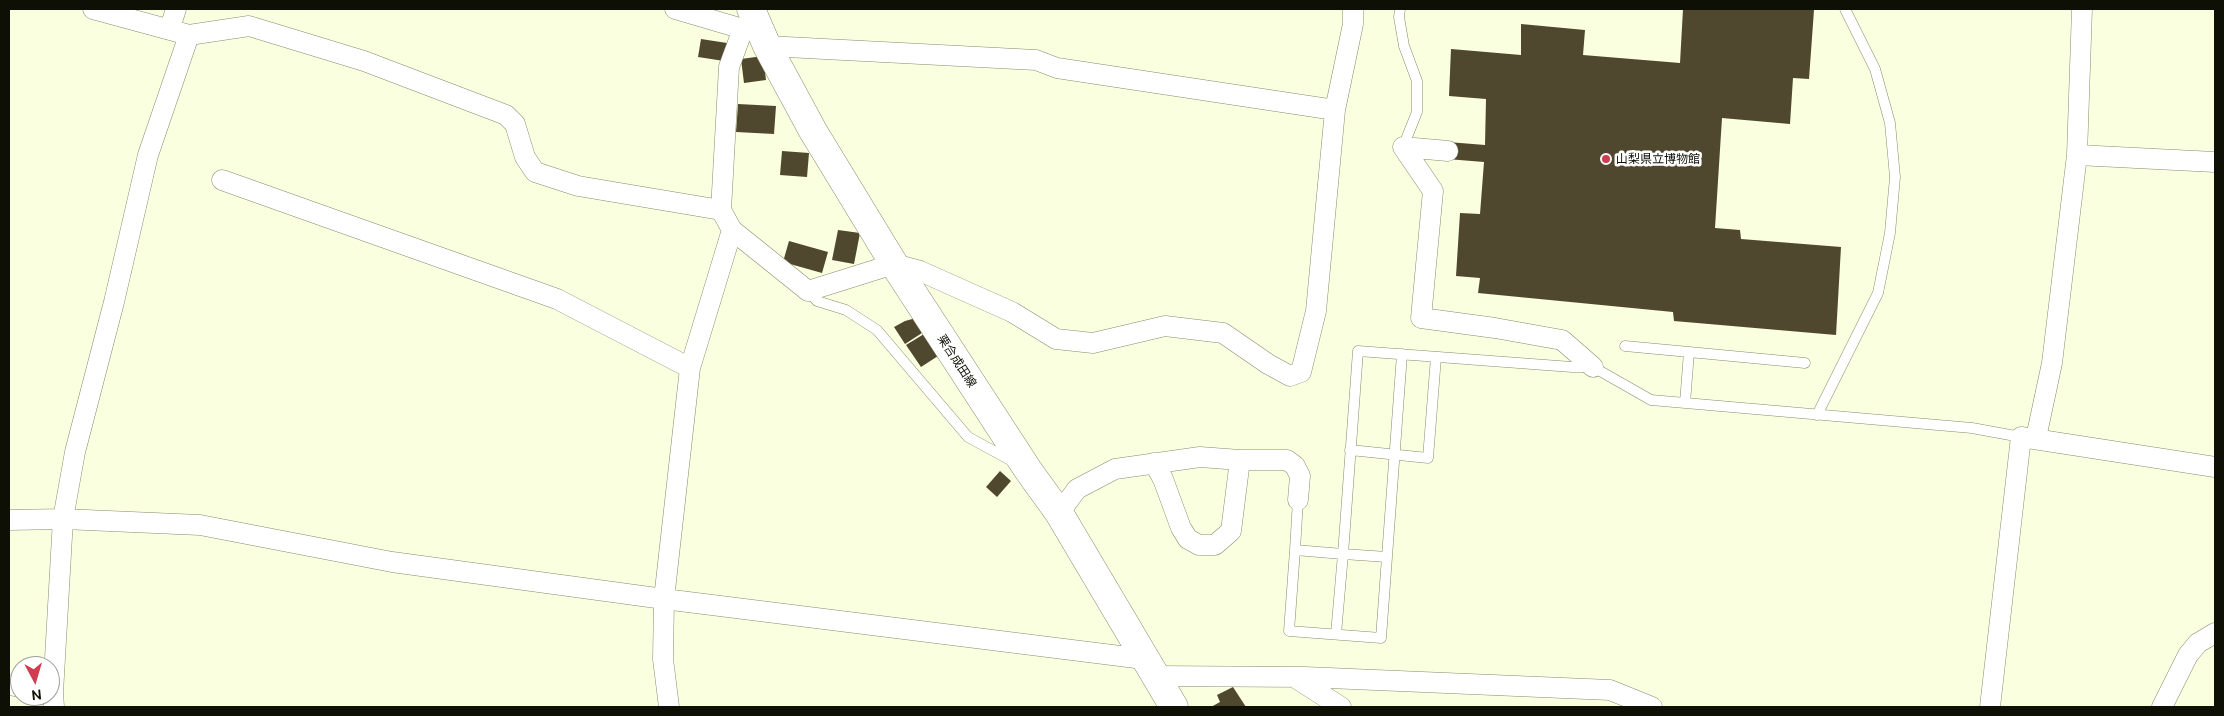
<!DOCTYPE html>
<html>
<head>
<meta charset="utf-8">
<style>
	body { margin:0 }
	#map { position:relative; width:2224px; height:716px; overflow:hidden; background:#faffdf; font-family:Ubuntu,sans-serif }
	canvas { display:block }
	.frame { position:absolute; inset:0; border:10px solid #0e0f05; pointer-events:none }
	.north { position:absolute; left:10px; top:656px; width:50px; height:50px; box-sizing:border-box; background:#fff; border:1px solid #9f9f9b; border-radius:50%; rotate:174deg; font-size:14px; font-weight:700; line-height:20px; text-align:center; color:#0e0f05 }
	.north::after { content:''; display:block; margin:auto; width:18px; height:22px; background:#ce3e50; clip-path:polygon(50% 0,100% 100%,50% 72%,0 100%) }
</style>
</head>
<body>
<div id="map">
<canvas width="2224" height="716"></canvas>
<div class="frame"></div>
<div class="north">N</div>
</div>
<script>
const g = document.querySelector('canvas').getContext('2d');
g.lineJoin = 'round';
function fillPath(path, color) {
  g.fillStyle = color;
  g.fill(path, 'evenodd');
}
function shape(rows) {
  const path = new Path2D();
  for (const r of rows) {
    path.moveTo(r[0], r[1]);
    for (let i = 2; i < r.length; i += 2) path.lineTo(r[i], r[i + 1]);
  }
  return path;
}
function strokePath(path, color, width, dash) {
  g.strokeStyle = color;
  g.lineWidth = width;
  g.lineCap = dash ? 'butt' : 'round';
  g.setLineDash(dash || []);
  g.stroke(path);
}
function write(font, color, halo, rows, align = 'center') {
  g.font = font + ' Ubuntu,"Noto Sans JP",sans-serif';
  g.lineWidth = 5;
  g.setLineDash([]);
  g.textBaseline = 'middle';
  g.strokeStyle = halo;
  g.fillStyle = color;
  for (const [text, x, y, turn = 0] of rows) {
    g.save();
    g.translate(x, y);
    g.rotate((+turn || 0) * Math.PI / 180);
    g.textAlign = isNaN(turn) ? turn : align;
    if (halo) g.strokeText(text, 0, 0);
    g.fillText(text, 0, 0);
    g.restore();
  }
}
fillPath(shape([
	[1683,9,1814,10,1809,79,1793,78,1790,124,1722,118,1715,228,1740,230,1741,239,1841,247,1836,335,1674,321,1673,312,1478,293,1480,278,1456,276,1460,213,1480,214,1484,162,1447,159,1448,142,1485,145,1486,99,1449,96,1451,49,1521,55,1521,24,1585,30,1583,55,1680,63],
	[701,39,727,43,724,61,698,57],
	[763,56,766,80,744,83,741,59],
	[738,104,776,106,774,134,736,132],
	[782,151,809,153,807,177,780,175],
	[838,230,860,233,854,264,832,260],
	[789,241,828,252,822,273,783,262],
	[916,318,925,331,905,344,894,327,905,321],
	[924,334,938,356,921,367,906,345],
	[1000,471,1011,481,997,497,986,487],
	[1233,687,1246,707,1211,707,1220,702,1217,695]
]), '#4f482e');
const lane = shape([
	[1400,9,1399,17,1404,46,1417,81,1417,112,1403,147],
	[808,291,817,301,846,310,877,330,968,437,1014,462],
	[1625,346,1689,352],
	[1685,403,1689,352,1805,363],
	[1817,415,1878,293,1890,233,1895,177,1890,123,1875,69,1845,9],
	[1350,450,1428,458,1436,357],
	[1298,500,1295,550,1343,554,1358,351,1572,367,1593,367,1651,400,1972,428,2021,437],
	[1295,550,1289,631,1381,638,1402,354],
	[1336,634,1343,554,1387,557]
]);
const street = shape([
	[93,9,189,35,249,26,364,61,506,115,515,124,525,157,535,172,578,186,721,210,732,230,808,291,894,264,920,271,1012,312,1056,339,1093,343,1165,326,1223,333,1268,364,1290,376,1301,372,1316,311,1335,110,1353,24,1353,9],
	[675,9,743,29,729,67,721,210],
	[170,28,176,9],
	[767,46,1036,60,1057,68,1335,110],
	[1403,147,1433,191,1421,318,1495,328,1562,340,1593,367],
	[1403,147,1448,151],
	[2077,155,2215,162],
	[222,180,557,299,690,368],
	[2036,438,2052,363,2077,155,2082,9],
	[1154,463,1163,479,1181,528,1188,539,1199,545,1215,545,1231,531,1240,460],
	[1059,513,1077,489,1115,469,1200,457,1240,460,1287,460,1295,466,1300,476,1298,500],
	[9,520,63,519,200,525,392,562,664,599,1144,659],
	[1154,676,1305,677,1610,690,1652,707],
	[1294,677,1341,707],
	[9,685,20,687],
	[54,707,53,693,63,519,75,452,114,302,148,155,189,35],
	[669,707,663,659,664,599,690,368,732,230],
	[1990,707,2021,437,2215,467],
	[2162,707,2188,655,2198,643,2215,633]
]);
const secondary = shape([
	[751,9,767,46,813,131,894,264,1028,470,1059,513,1174,707]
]);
strokePath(lane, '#888b6f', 11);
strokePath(street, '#888b6f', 21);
strokePath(secondary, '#888b6f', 29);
strokePath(lane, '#fff', 10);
strokePath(street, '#fff', 20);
strokePath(secondary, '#fff', 28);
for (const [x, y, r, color] of [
	[1606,159,5,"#ce3e50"]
]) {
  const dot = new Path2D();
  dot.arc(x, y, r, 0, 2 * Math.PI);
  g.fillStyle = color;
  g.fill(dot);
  strokePath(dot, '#fff', 2);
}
write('12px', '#0e0f05', '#fff', [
	["山梨県立博物館",1616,159]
], 'left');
write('12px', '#0e0f05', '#fff', [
	["栗合成田線",957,361,57]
]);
</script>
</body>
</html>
